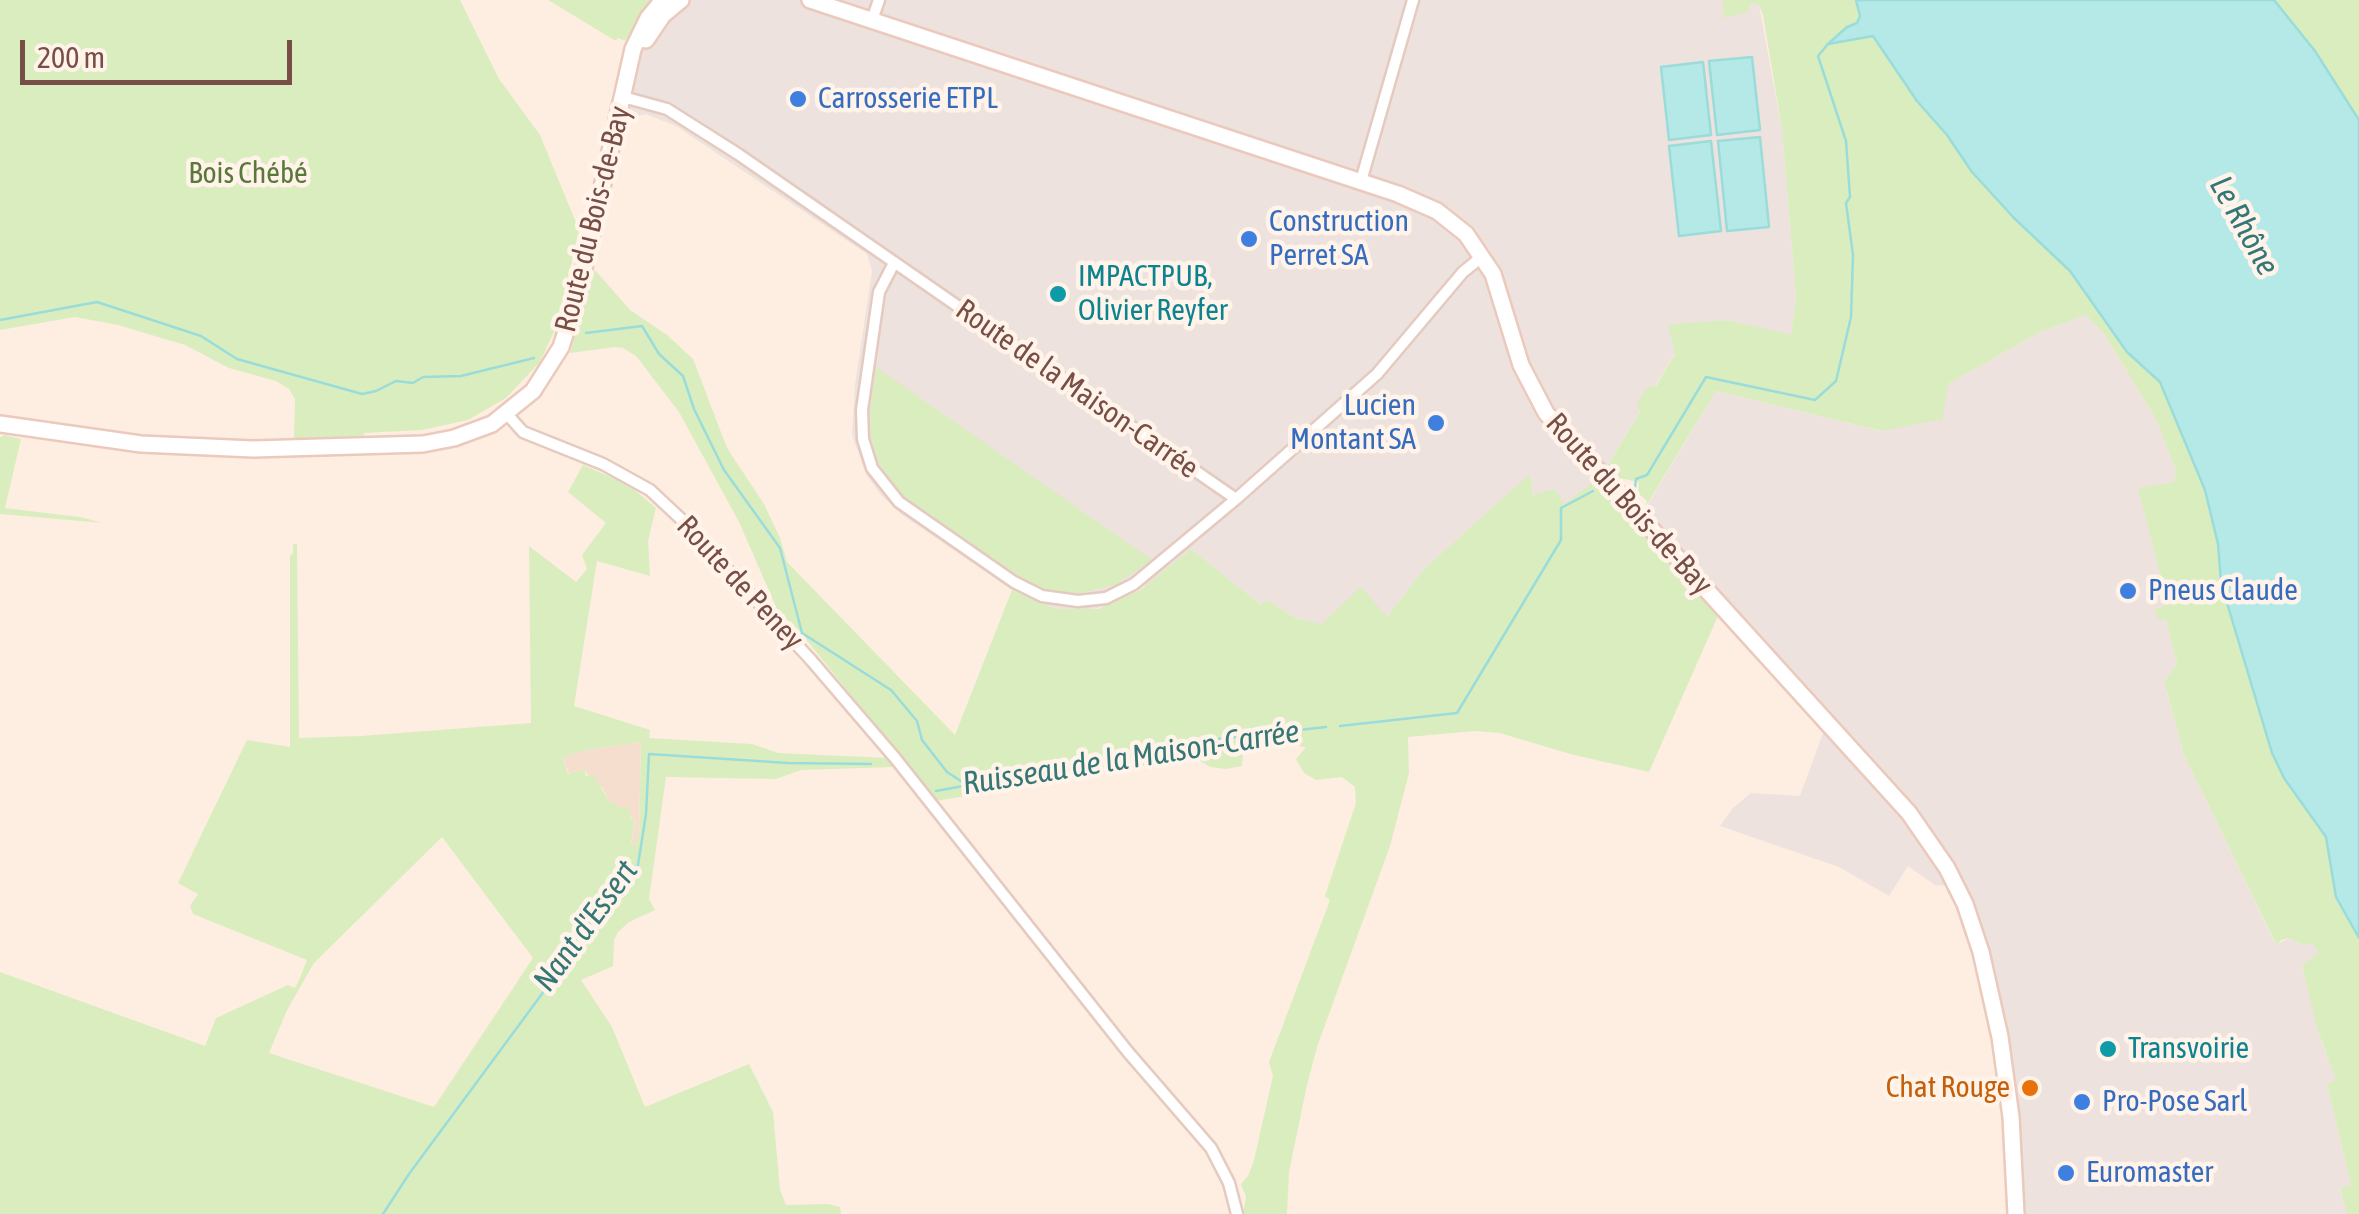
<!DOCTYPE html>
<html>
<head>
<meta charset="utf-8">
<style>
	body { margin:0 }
	#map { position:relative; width:2359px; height:1214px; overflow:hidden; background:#feeee1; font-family:"Asap Condensed",sans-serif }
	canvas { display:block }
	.scale { position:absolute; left:20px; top:40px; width:272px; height:45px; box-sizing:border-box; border:5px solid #784f46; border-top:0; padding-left:12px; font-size:30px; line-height:35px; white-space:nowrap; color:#784f46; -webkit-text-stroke:8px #fff3ea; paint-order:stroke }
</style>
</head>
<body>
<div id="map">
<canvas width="2359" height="1214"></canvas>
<div class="scale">200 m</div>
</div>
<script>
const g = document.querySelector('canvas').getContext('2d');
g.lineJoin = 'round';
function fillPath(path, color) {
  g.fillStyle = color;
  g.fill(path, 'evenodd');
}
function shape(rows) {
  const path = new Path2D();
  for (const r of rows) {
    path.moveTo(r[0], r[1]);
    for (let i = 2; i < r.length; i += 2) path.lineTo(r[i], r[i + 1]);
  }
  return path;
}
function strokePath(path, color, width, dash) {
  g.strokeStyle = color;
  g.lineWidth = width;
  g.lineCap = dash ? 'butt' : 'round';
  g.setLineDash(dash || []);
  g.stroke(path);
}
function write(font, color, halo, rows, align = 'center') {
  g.font = font + ' "Asap Condensed",sans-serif';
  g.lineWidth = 9;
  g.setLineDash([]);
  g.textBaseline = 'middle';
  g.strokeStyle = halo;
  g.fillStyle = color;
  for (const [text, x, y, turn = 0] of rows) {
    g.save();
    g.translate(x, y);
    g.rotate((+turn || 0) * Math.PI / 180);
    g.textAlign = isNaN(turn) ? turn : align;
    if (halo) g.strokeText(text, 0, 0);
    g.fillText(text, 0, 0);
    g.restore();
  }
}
fillPath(shape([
	[641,742,639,834,637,845,631,845,635,820,609,801,602,787,598,787,583,769,569,774,563,758,586,750]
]), '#f6decf');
fillPath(shape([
	[650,0,1739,0,1759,5,1782,129,1796,297,1791,336,1727,320,1669,326,1675,353,1606,468,1645,509,1716,391,1881,431,1948,384,2040,332,2086,315,2105,335,2157,421,2176,471,2174,482,2139,489,2168,606,2156,608,2166,618,2177,664,2164,683,2184,755,2276,945,2289,938,2303,945,2312,943,2320,953,2302,966,2322,1043,2337,1081,2327,1084,2351,1185,2340,1189,2347,1214,2009,1214,2004,1119,1996,1059,1979,974,1963,919,1948,886,1935,885,1908,866,1889,896,1839,867,1720,826,1733,808,1751,793,1800,796,1823,733,1595,482,1564,505,1555,490,1533,495,1530,475,1424,569,1387,617,1321,624,1296,618,1268,601,1261,605,1191,549,1155,579,1115,604,1084,611,1055,609,1012,590,901,514,881,495,866,474,852,435,855,385,872,271,867,254,676,126,646,114,637,116,628,124,607,118,627,37]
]), '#ede2dd');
fillPath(shape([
	[0,0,460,0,499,79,540,135,579,230,558,323,540,362,506,398,468,420,422,430,364,433,363,437,294,439,295,399,289,389,276,381,229,368,185,345,118,325,75,317,0,330],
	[548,0,650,0,625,41,618,38,616,41],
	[1723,0,1856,0,1860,16,1857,23,1847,27,1828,44,1873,36,1917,101,2029,234,2070,271,2127,352,2138,364,2163,369,2183,437,2205,490,2218,544,2221,583,2227,604,2315,776,2345,913,2359,938,2359,1214,2347,1214,2340,1188,2351,1185,2327,1084,2336,1080,2317,1028,2302,965,2319,953,2312,943,2303,945,2289,938,2281,940,2277,946,2184,755,2164,682,2177,664,2166,619,2158,620,2155,609,2168,605,2138,488,2174,482,2176,471,2157,421,2105,335,2086,315,2040,332,1948,384,1942,422,1938,420,1882,431,1716,391,1646,506,1647,501,1638,493,1639,482,1620,478,1619,482,1606,468,1640,412,1637,404,1647,387,1656,386,1675,354,1668,325,1727,320,1791,335,1796,297,1782,129,1763,15,1759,5,1750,3,1748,12,1724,18],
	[2274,0,2359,0,2359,120,2315,51],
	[595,270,630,310,667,335,693,359,727,448,764,504,780,538,787,562,955,735,1012,590,1055,609,1098,609,1140,590,1191,549,1261,605,1267,600,1296,618,1322,624,1361,587,1387,617,1424,569,1530,474,1533,495,1555,489,1564,504,1594,482,1718,616,1649,772,1570,754,1500,733,1475,731,1408,737,1409,773,1390,846,1317,1047,1307,1085,1289,1172,1287,1214,1243,1214,1246,1197,1241,1184,1248,1176,1254,1160,1273,1076,1269,1062,1330,900,1325,896,1356,803,1355,787,1342,777,1316,780,1304,773,1296,759,1306,747,1299,746,1296,738,1254,737,1243,750,1242,766,1226,769,1210,767,1194,757,936,801,809,643,777,609,739,522,679,412,636,356,623,348,615,347,570,353],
	[876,367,1152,560,1115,585,1076,594,1055,592,1036,585,1002,566,904,496,887,477,876,457,871,437,870,411],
	[4,435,21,439,5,508,79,517,104,523,0,514,0,438],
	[583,465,629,485,656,508,648,541,650,576,597,561,574,706,650,730,649,738,752,744,778,753,888,758,893,767,801,770,776,779,666,777,649,899,655,910,629,922,618,932,614,940,613,966,581,980,612,1027,645,1107,749,1064,773,1112,780,1190,786,1205,828,1204,840,1207,841,1214,0,1214,0,972,205,1046,216,1018,288,985,295,988,300,978,307,960,193,914,190,906,198,894,178,883,247,740,290,747,290,555,293,554,293,544,297,544,299,738,361,736,531,723,529,546,576,582,587,569,582,555,606,523,568,492],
	[641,742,639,834,636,845,631,844,635,819,630,818,630,807,622,808,609,801,593,774,586,776,584,769,568,774,563,758,586,750],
	[442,837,533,958,434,1107,269,1053,287,1010,314,963]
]), '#daedbf');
const water = shape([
	[1856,0,2274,0,2315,51,2359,120,2359,938,2336,897,2326,837,2284,778,2272,753,2221,583,2218,544,2205,490,2160,382,2127,352,2070,271,2014,218,1972,172,1947,135,1917,101,1873,36,1828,44,1847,27,1857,23,1860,16,1856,0],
	[1752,57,1760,130,1717,135,1709,61,1752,57],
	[1703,62,1711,135,1669,140,1661,67,1703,62],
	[1760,137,1769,227,1727,231,1718,141,1760,137],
	[1711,141,1721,231,1679,236,1669,146,1711,141]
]);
fillPath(water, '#b4e9e7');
strokePath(water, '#9adcda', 2.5);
strokePath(shape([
	[0,320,97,302,201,336,237,359,362,394,376,391,396,381,413,383,423,377,461,376,534,358],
	[586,333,642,326,659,354,683,376,694,409,724,470,780,548,802,633,891,690,917,721,922,740,947,772,967,785],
	[1635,487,1636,479,1647,475,1706,377,1815,400,1836,381,1851,317,1853,255,1846,203,1850,197,1846,141,1818,56,1828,44],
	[1340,726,1457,713,1561,540,1561,508,1593,491],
	[936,791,1218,739,1326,727],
	[383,1214,409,1174,550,983,584,927,605,910,623,879,638,865,646,814,649,754,788,763,871,764]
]), '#9adcda', 2.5);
const street = shape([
	[872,20,879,0],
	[623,97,667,109,738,154,1236,499],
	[1361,181,1413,0],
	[894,263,879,292,862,410,863,439,872,468,899,502,1014,582,1042,596,1078,601,1106,598,1134,584,1236,499,1377,374,1463,272,1483,256],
	[507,414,523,432,603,464,650,490,682,520,811,660,895,758,1128,1052,1211,1148,1229,1183,1237,1214]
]);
const secondary = shape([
	[810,0,1398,194,1437,211,1466,234,1493,274,1521,365,1546,413,1909,813,1947,868,1965,904,1981,952,2000,1037,2011,1117,2016,1214],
	[646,40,663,15,681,0],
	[0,424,141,444,253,449,423,444,454,438,492,424,533,391,561,347,579,290,633,49,648,18,663,0]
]);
strokePath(street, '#e5cabf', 15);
strokePath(secondary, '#ebc9bc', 20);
strokePath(street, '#fff', 10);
strokePath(secondary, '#fff', 15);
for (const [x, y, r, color] of [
	[798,99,10,"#3f7fe0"],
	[1249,239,10,"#3f7fe0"],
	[1058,294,10,"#0f9aa8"],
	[1436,423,10,"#3f7fe0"],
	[2128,591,10,"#3f7fe0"],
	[2108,1049,10,"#0f9aa8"],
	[2030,1088,10,"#e8710a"],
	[2082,1102,10,"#3f7fe0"],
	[2066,1173,10,"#3f7fe0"]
]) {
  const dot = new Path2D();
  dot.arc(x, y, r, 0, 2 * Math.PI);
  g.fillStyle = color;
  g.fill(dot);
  strokePath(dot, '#fff3ea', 4);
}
write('30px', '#366cbe', '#fff3ea', [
	["Carrosserie ETPL",818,99],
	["Construction",1269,222],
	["Perret SA",1269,256],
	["Lucien",1416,406,"right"],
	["Montant SA",1416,440,"right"],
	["Pneus Claude",2148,591],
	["Pro-Pose Sarl",2102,1102],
	["Euromaster",2086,1173]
], 'left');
write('30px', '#58793a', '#fff3ea', [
	["Bois Chébé",248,174]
]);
write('30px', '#784f46', '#fff3ea', [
	["Route du Bois-de-Bay",593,219,-76],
	["Route de la Maison-Carrée",1077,389,35],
	["Route du Bois-de-Bay",1629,504,48],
	["Route de Peney",740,583,47]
]);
write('30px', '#0d838f', '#fff3ea', [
	["IMPACTPUB,",1078,277],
	["Olivier Reyfer",1078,311],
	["Transvoirie",2128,1049]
], 'left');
write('30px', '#c56008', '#fff3ea', [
	["Chat Rouge",2010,1088]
], 'right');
write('italic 32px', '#357776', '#fff3ea', [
	["Le Rhône",2244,226,61],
	["Ruisseau de la Maison-Carrée",1131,758,-9],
	["Nant d'Essert",586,926,-54]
]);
</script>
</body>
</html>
